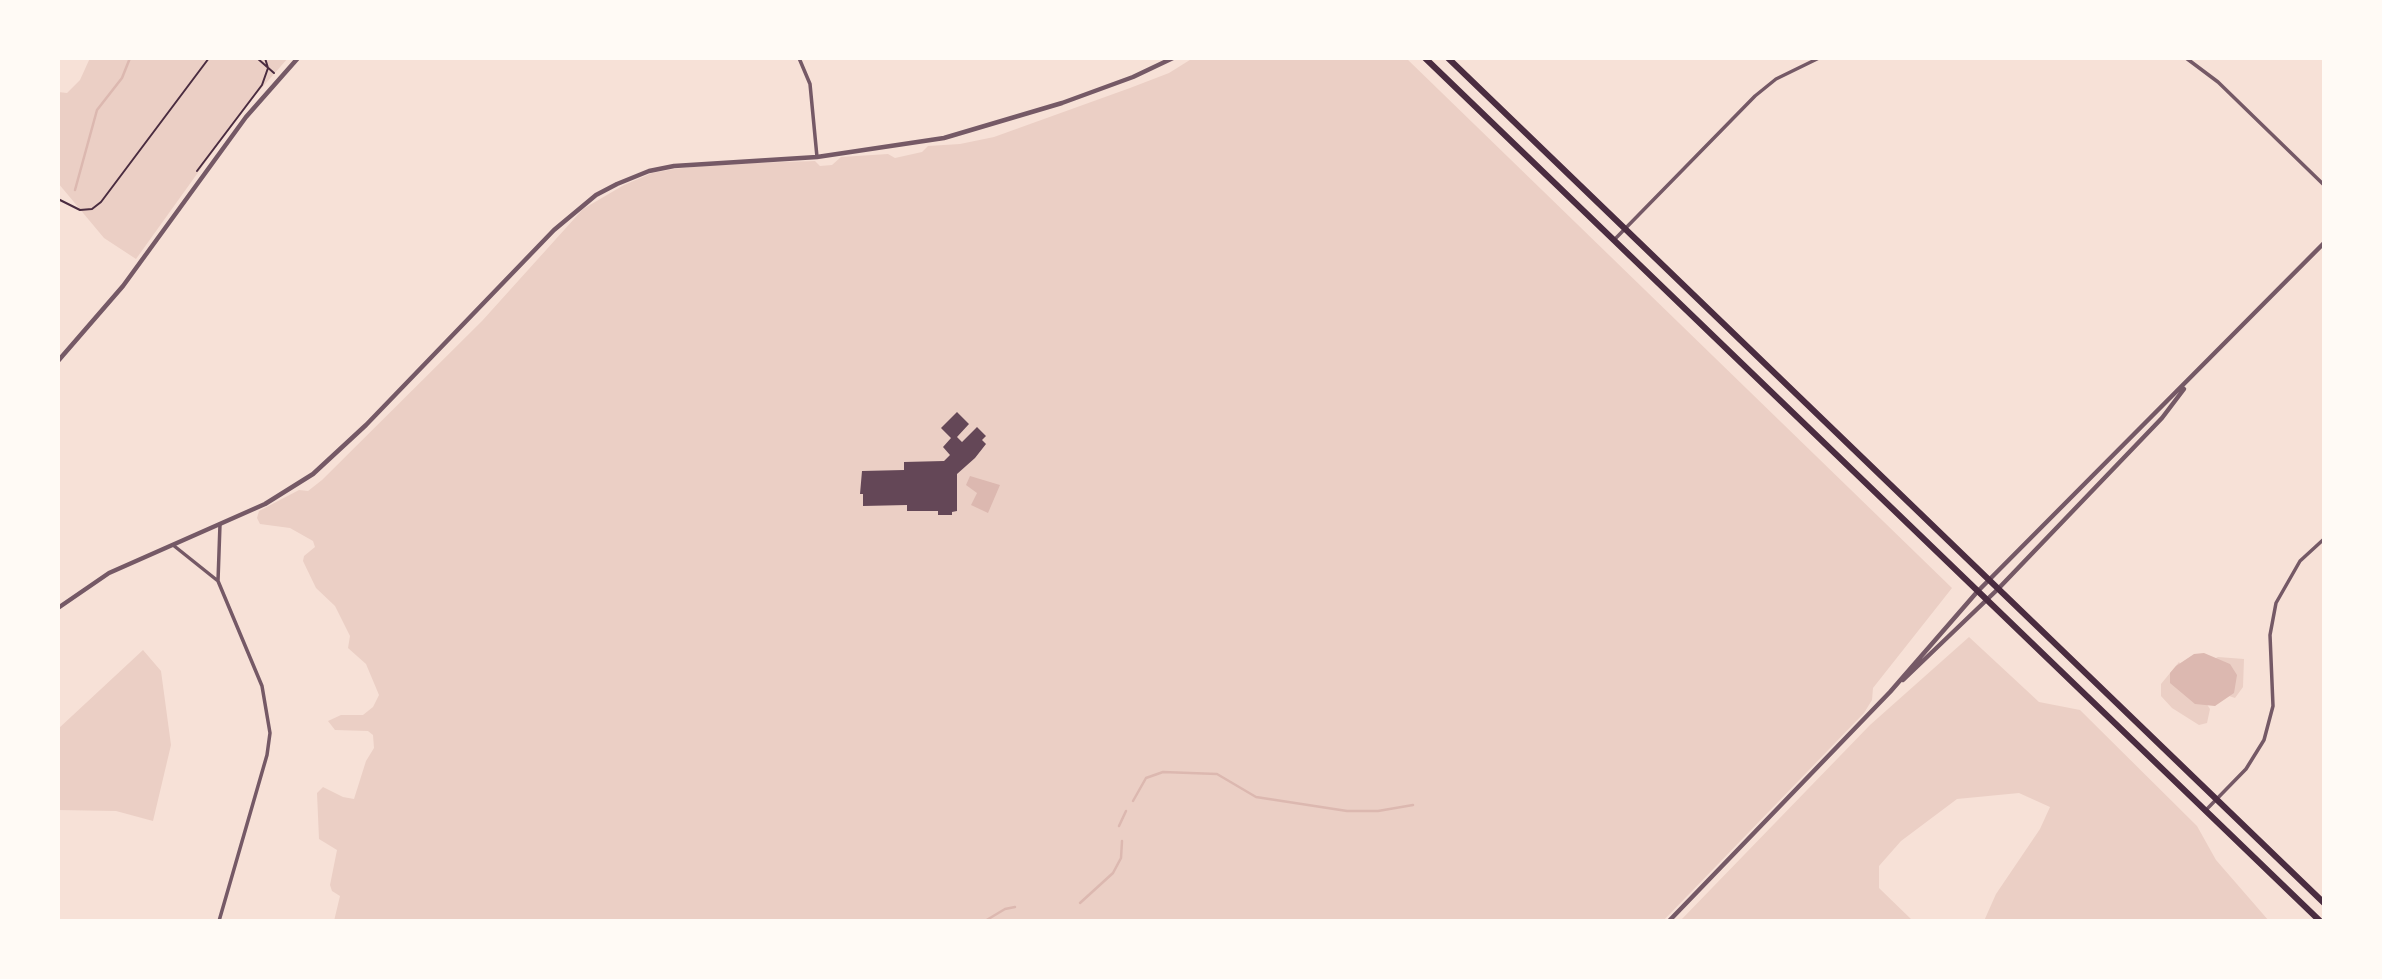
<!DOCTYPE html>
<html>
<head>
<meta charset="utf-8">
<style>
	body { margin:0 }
	#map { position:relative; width:2382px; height:979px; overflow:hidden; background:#f7e1d7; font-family:"Roboto Condensed",sans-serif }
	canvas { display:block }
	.frame { position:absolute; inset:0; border:60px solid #fffaf5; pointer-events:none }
</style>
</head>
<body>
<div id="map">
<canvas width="2382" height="979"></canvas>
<div class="frame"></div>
</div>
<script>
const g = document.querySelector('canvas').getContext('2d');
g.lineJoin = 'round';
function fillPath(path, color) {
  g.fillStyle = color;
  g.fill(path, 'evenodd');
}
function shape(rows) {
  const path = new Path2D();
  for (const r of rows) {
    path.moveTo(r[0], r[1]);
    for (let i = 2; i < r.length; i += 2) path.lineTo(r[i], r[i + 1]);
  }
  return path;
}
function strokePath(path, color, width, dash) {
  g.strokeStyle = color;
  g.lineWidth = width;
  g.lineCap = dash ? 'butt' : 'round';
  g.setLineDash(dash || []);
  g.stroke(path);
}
fillPath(shape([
	[90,58,288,58,245,107,136,259,104,238,58,183,58,92,67,93,80,80],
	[1193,58,1406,58,1952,588,1873,688,1872,700,1864,713,1663,921,334,921,340,896,332,891,330,885,337,850,319,839,317,793,323,787,343,797,354,799,366,761,374,748,373,735,368,731,335,730,328,721,341,715,363,715,373,707,379,695,366,664,348,648,350,636,335,606,316,588,303,561,304,556,315,547,313,541,290,528,260,524,257,518,259,511,299,490,308,491,322,480,482,321,583,209,624,185,652,173,674,169,722,164,815,161,820,166,832,165,841,157,888,154,895,158,922,152,928,146,960,144,994,137,1130,88,1169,73],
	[1969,637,2039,702,2080,710,2197,826,2216,860,2269,921,1984,921,1996,894,2040,829,2050,807,2019,793,1957,799,1901,841,1879,866,1879,888,1913,921,1680,921,1870,725],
	[143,650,161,671,171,745,153,821,116,811,58,810,58,729],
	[2218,657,2244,659,2243,687,2235,698,2229,696,2214,659],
	[2179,662,2210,709,2207,723,2199,725,2172,708,2161,696,2161,684]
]), '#ebcfc5');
fillPath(shape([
	[970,476,1000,485,988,513,971,505,977,493,966,485],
	[2204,653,2230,664,2237,675,2234,693,2215,706,2195,704,2170,683,2170,673,2176,666,2194,654]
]), '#dcb8b0');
strokePath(shape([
	[75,190,97,110,122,78,130,58],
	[1133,801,1146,778,1163,772,1217,774,1256,797,1347,811,1378,811,1413,805],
	[1119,826,1126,811],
	[1080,903,1113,873,1121,858,1122,841],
	[985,921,1005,909,1015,907]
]), '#dcb8b0', 2.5);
fillPath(shape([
	[957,412,969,424,957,437,962,442,977,427,986,436,982,440,986,444,975,458,957,474,957,511,952,512,952,515,938,515,938,511,907,511,907,505,863,506,863,494,860,494,862,471,904,470,904,462,944,461,950,455,943,447,951,438,941,428]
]), '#644757');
strokePath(shape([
	[257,58,274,73],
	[197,171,262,85,268,68,265,58],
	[58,199,80,210,92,209,101,202,209,58]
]), '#4a2c40', 2);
strokePath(shape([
	[799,58,810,84,817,157],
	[2186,58,2218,82,2324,185],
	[1615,239,1755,96,1776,79,1819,58],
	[173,545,218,581],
	[2205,811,2246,769,2264,740,2273,706,2270,635,2276,603,2300,561,2324,539],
	[219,921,267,755,270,733,262,686,218,581,220,524]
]), '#755966', 3.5);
strokePath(shape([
	[58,361,123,286,246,117,298,58],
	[58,608,109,573,265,504,313,474,366,425,554,230,596,195,617,184,649,171,674,166,817,157,944,138,1062,103,1133,77,1173,58],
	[1903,680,1998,589,2162,418,2184,389],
	[1669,921,1890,692,1977,592,2324,243]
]), '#755966', 4.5);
strokePath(shape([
	[1425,58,2320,921],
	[1448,58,2324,903]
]), '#4a2c40', 6);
</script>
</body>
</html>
